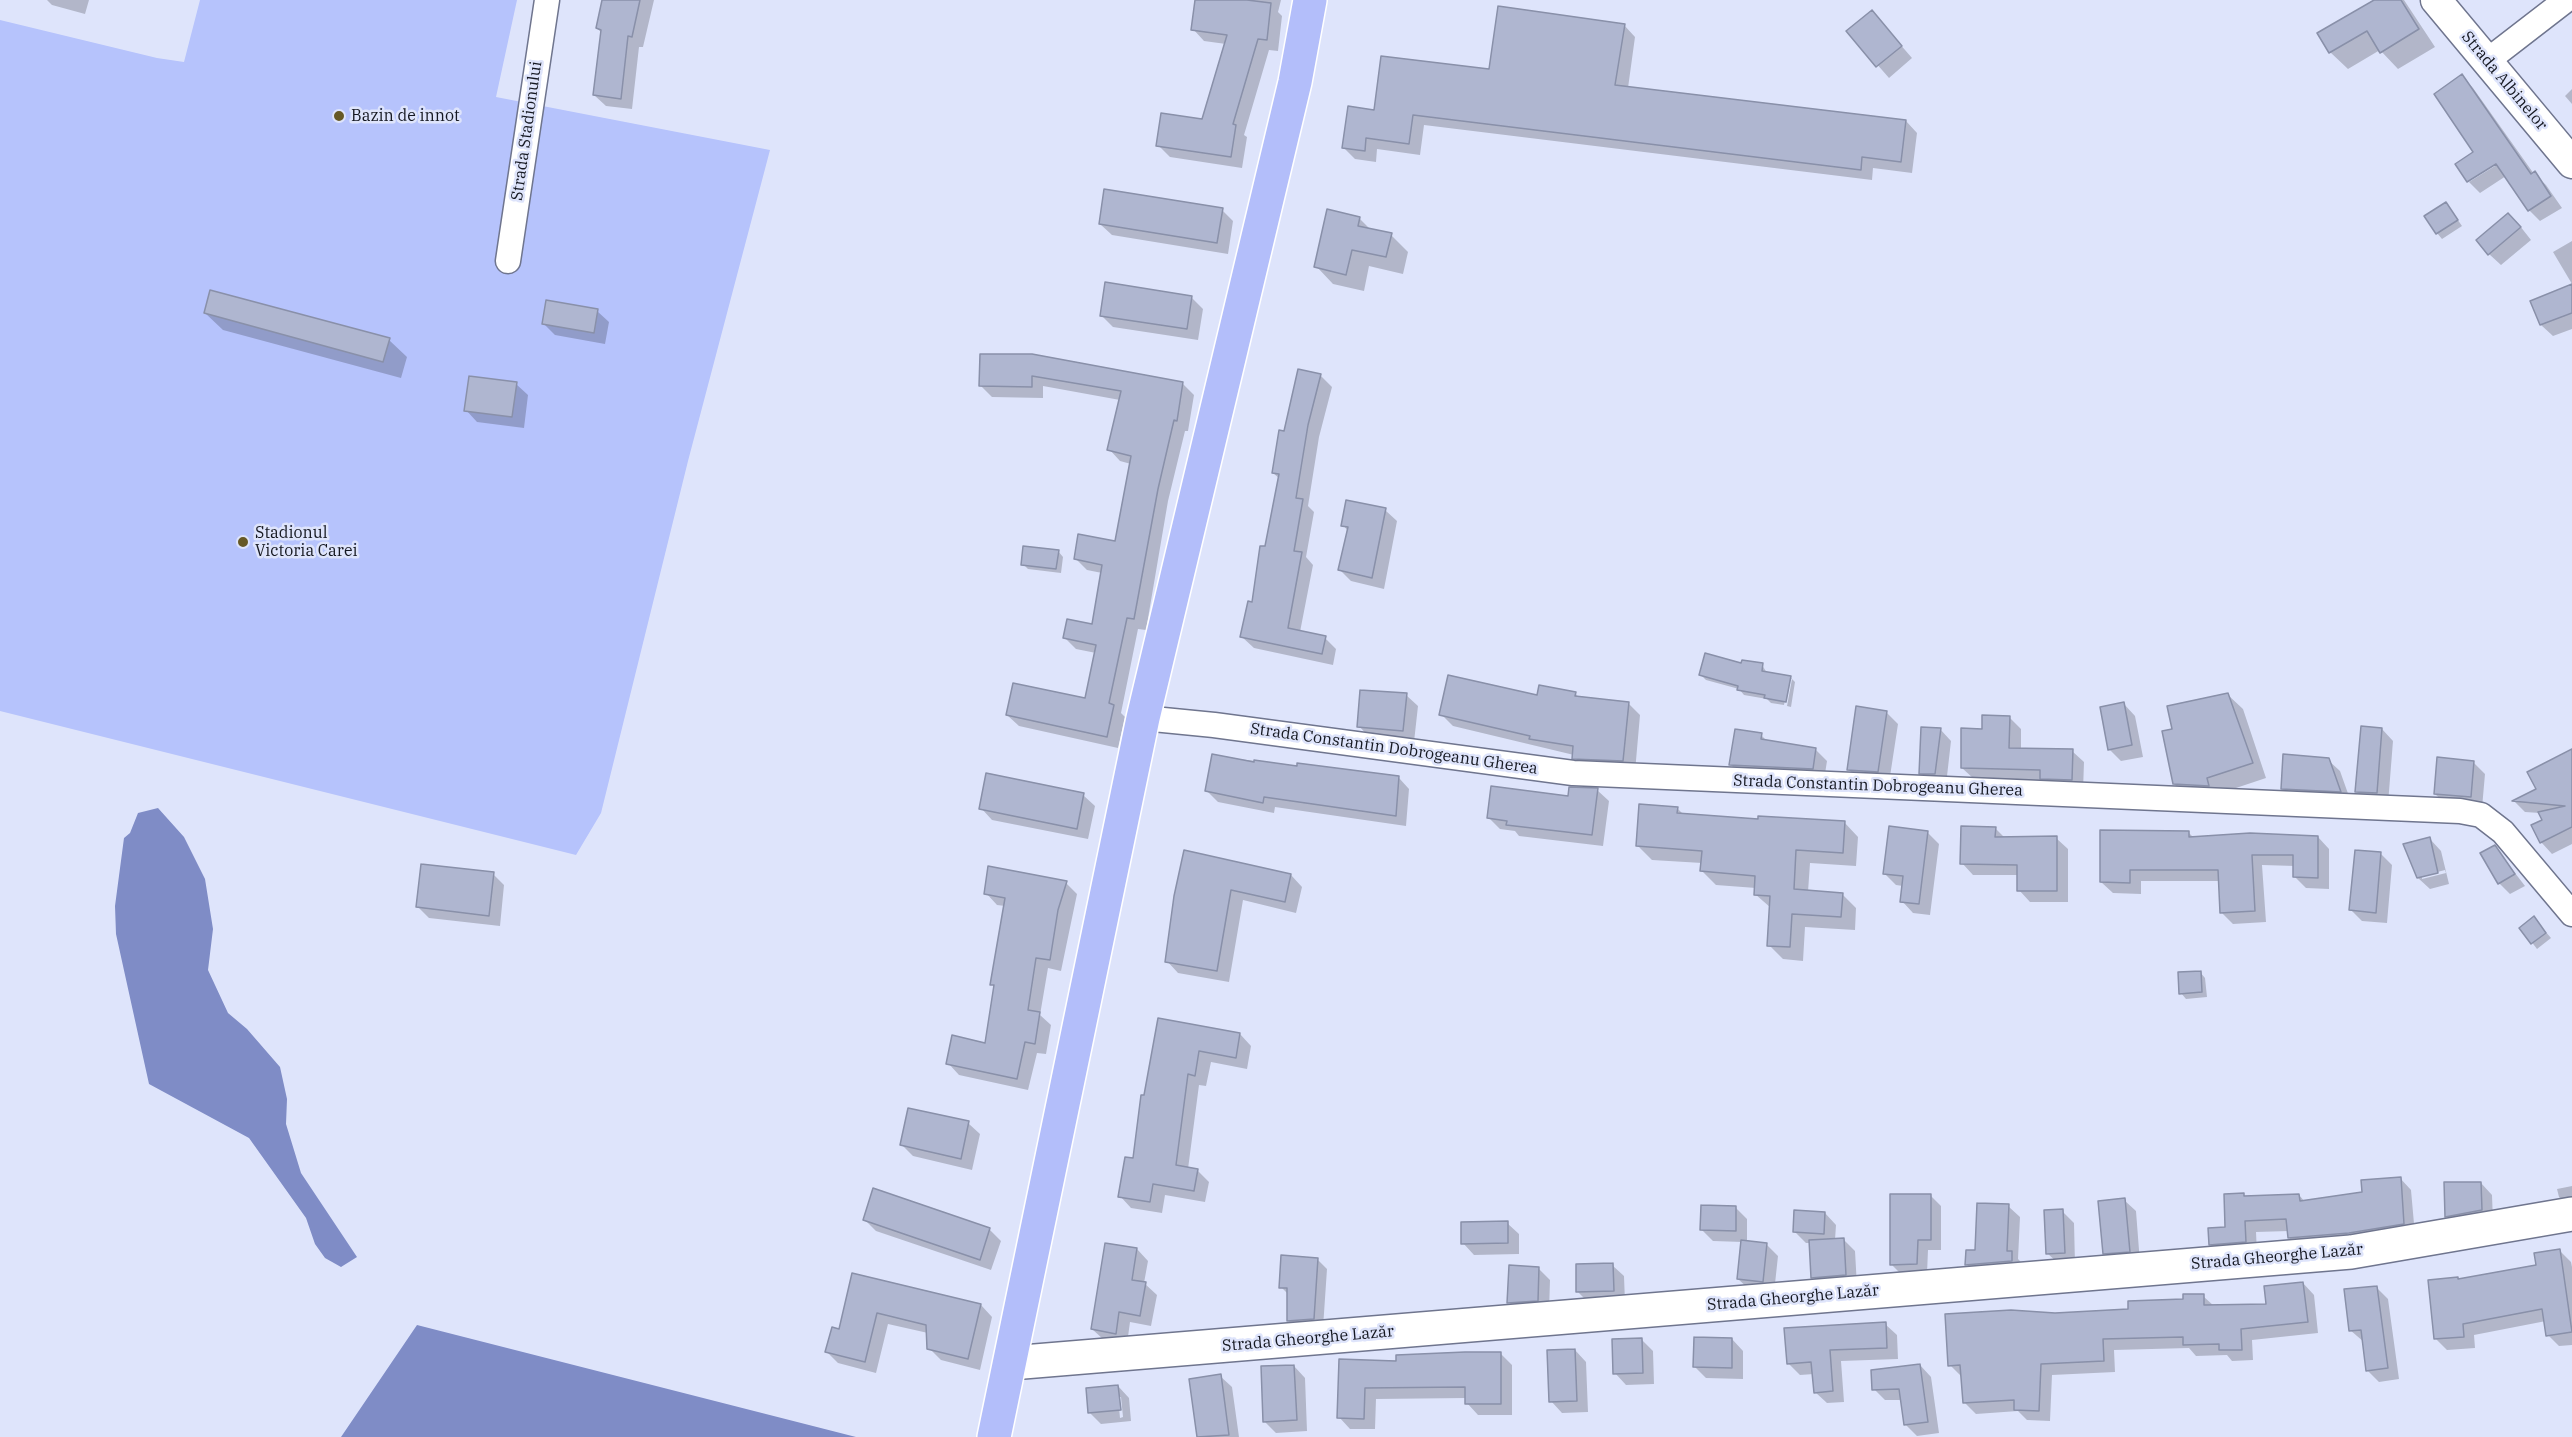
<!DOCTYPE html>
<html>
<head>
<meta charset="utf-8">
<style>
	body { margin:0 }
	canvas { display:block; background:#dee4fb }
</style>
</head>
<body>
<canvas width="2572" height="1437"></canvas>
<script>
const g = document.querySelector('canvas').getContext('2d');
g.lineJoin = 'round';
function fillPath(path, color) {
  g.fillStyle = color;
  g.fill(path, 'evenodd');
}
function shape(rows) {
  const path = new Path2D();
  for (const r of rows) {
    path.moveTo(r[0], r[1]);
    for (let i = 2; i < r.length; i += 2) path.lineTo(r[i], r[i + 1]);
  }
  return path;
}
function strokePath(path, color, width, dash) {
  g.strokeStyle = color;
  g.lineWidth = width;
  g.lineCap = dash ? 'butt' : 'round';
  g.setLineDash(dash || []);
  g.stroke(path);
}
function write(font, color, halo, rows, align = 'center') {
  g.font = font + ' "IBM Plex Serif",serif';
  g.lineWidth = 5;
  g.setLineDash([]);
  g.textBaseline = 'middle';
  g.strokeStyle = halo;
  g.fillStyle = color;
  for (const [text, x, y, turn = 0] of rows) {
    g.save();
    g.translate(x, y);
    g.rotate((+turn || 0) * Math.PI / 180);
    g.textAlign = isNaN(turn) ? turn : align;
    if (halo) g.strokeText(text, 0, 0);
    g.fillText(text, 0, 0);
    g.restore();
  }
}
fillPath(shape([
	[200,0,517,0,496,97,770,150,688,461,601,813,576,855,0,711,0,20,157,58,184,62]
]), '#b6c3fc');
fillPath(shape([
	[158,808,184,837,205,879,213,929,208,970,228,1013,247,1029,280,1067,287,1099,286,1124,301,1173,357,1257,341,1267,325,1258,315,1244,306,1218,249,1138,149,1084,116,934,115,906,124,838,130,833,138,813],
	[417,1325,856,1437,341,1437]
]), '#7f8cc6');
fillPath(shape([
	[47,0,89,0,85,14,52,5],
	[604,0,654,0,643,47,639,47,632,109,606,106,594,95,602,33,597,28],
	[1197,0,1281,0,1278,12,1282,16,1278,51,1269,50,1244,135,1247,137,1242,168,1170,157,1158,145,1203,121,1226,44,1204,41,1193,29],
	[2377,0,2404,0,2435,47,2398,69,2380,50,2348,69,2330,52],
	[1872,12,1912,58,1889,78,1848,31],
	[1624,25,1635,37,1628,88,1906,121,1917,133,1912,173,1873,168,1872,180,1424,125,1420,155,1377,149,1376,162,1355,159,1343,147,1376,111],
	[2462,76,2473,88,2534,174,2546,185,2562,208,2540,221,2529,210,2506,176,2480,193,2469,182,2503,161,2501,158,2469,179,2469,182,2457,164,2475,152],
	[2572,89,2572,104,2565,96],
	[2446,203,2462,226,2442,239,2437,233],
	[1222,210,1233,221,1228,254,1112,235,1100,224],
	[1359,218,1371,230,1391,235,1408,252,1403,274,1369,266,1364,291,1333,284,1316,266],
	[2520,226,2531,240,2501,265,2489,254],
	[2572,241,2572,284,2553,252],
	[2572,286,2572,329,2553,336,2541,325,2532,302],
	[1191,297,1203,309,1198,340,1113,327,1101,315],
	[597,311,609,322,605,344,555,335,543,323],
	[205,313,389,340,407,357,401,378,223,330],
	[981,355,1183,384,1194,395,1188,431,1185,431,1168,501,1146,630,1138,629,1121,713,1125,717,1118,748,1019,726,1007,715,1086,700,1096,653,1076,649,1065,638,1093,626,1102,573,1087,570,1076,559,1116,543,1131,464,1120,461,1109,449,1120,400,1043,386,1043,398,992,397,981,386],
	[1320,375,1332,387,1319,437,1308,506,1314,512,1306,557,1313,565,1300,632,1325,638,1336,649,1333,665,1254,648,1242,637,1253,604,1280,479,1273,473],
	[516,384,528,395,524,428,477,422,466,410],
	[1385,510,1397,521,1384,589,1351,581,1340,570,1348,531,1343,525],
	[1058,551,1063,557,1061,573,1028,569,1023,564],
	[1743,665,1762,665,1767,673,1790,677,1795,682,1791,707,1787,706,1792,679,1789,679,1784,705,1771,703,1767,699,1744,695,1739,689,1706,680,1701,675],
	[1575,693,1580,699,1629,704,1640,715,1635,772,1585,769,1574,755,1453,726,1441,714],
	[1406,695,1418,706,1414,742,1370,738,1359,726],
	[2228,695,2243,709,2266,778,2221,793,2189,799,2174,784,2173,731],
	[2124,704,2135,716,2143,757,2121,761,2109,749],
	[1886,712,1898,724,1889,783,1860,781,1848,769],
	[2009,717,2021,729,2021,750,2072,751,2084,762,2083,791,2053,790,2044,781,1974,779,1962,768,1983,730],
	[1940,729,1951,741,1946,785,1932,785,1921,773],
	[2382,729,2393,741,2388,804,2368,803,2357,792],
	[1761,735,1768,742,1815,749,1827,761,1824,780,1742,776,1731,765],
	[2572,751,2572,844,2552,854,2541,842,2544,820,2540,813,2525,812,2514,801,2538,790],
	[1213,756,1399,778,1409,789,1406,826,1275,807,1274,813,1218,802,1207,791],
	[2328,760,2340,771,2351,802,2294,800,2282,788],
	[2473,762,2485,774,2482,808,2447,805,2435,794],
	[1597,790,1609,801,1603,846,1519,836,1515,831,1500,829,1488,817],
	[1083,795,1095,806,1088,839,992,820,981,808],
	[1677,808,1684,815,1760,821,1844,822,1858,837,1856,866,1810,863,1808,892,1842,894,1856,908,1855,930,1805,927,1803,961,1783,959,1769,945,1771,908,1755,894,1756,888,1716,885,1702,871,1702,863,1652,860,1638,846],
	[1995,828,2005,838,2056,838,2068,849,2068,902,2030,902,2019,890,2019,875,1973,875,1962,863],
	[1927,832,1939,844,1930,915,1913,913,1902,901,1903,886,1896,885,1884,873],
	[2188,832,2194,838,2318,837,2329,849,2329,889,2306,888,2295,877,2295,866,2262,865,2266,922,2233,924,2222,913,2220,881,2141,881,2141,894,2113,893,2101,882],
	[2430,839,2441,851,2449,884,2430,889,2418,878],
	[2445,870,2446,873,2422,879,2422,876],
	[2495,847,2525,886,2510,894,2499,883],
	[2380,853,2392,865,2387,923,2362,921,2351,910],
	[493,874,504,885,500,926,429,918,418,907],
	[1291,875,1302,887,1296,913,1243,900,1229,982,1178,973,1167,961,1176,896],
	[1066,883,1077,894,1061,971,1048,968,1040,1015,1051,1025,1046,1054,1037,1053,1028,1090,959,1075,948,1063,986,1045,995,987,992,984,1005,906,997,905,986,893],
	[2539,924,2551,938,2537,949,2521,928],
	[2200,972,2205,978,2207,997,2186,999,2181,993],
	[1159,1020,1240,1034,1251,1046,1247,1069,1211,1062,1206,1086,1199,1085,1188,1169,1197,1170,1209,1182,1205,1202,1165,1195,1162,1213,1131,1208,1120,1196,1134,1160],
	[968,1123,980,1134,972,1170,913,1156,902,1145],
	[2400,1178,2411,1190,2415,1235,2301,1249,2289,1238,2289,1231,2256,1232,2257,1253,2221,1256,2210,1244,2226,1229,2244,1195,2247,1198,2299,1195,2305,1202,2363,1194],
	[2481,1183,2492,1195,2493,1222,2458,1228,2447,1216],
	[2572,1186,2572,1208,2570,1208,2559,1197,2557,1189],
	[874,1190,990,1230,1001,1241,991,1270,876,1231,864,1219],
	[1931,1196,1941,1206,1941,1250,1928,1250,1927,1274,1902,1275,1892,1265],
	[2124,1200,2136,1211,2140,1263,2116,1265,2105,1253],
	[2008,1206,2020,1217,2018,1259,2023,1264,1978,1276,1967,1265],
	[1735,1207,1747,1219,1747,1242,1766,1244,1778,1256,1774,1293,1750,1290,1738,1279,1743,1242,1713,1241,1702,1230],
	[2062,1211,2074,1223,2075,1264,2059,1264,2047,1253],
	[1825,1213,1836,1225,1835,1240,1843,1239,1855,1251,1857,1286,1824,1289,1813,1277,1810,1243,1806,1243,1794,1231],
	[1507,1223,1519,1234,1519,1254,1474,1255,1463,1243],
	[1137,1249,1148,1261,1144,1283,1157,1295,1151,1326,1130,1322,1127,1344,1104,1340,1092,1329],
	[2560,1251,2571,1262,2572,1267,2572,1345,2559,1346,2548,1335,2546,1321,2474,1335,2475,1348,2447,1350,2436,1339,2458,1278,2460,1280,2537,1266],
	[1317,1259,1327,1269,1323,1328,1298,1330,1288,1321,1289,1295,1281,1287],
	[1612,1265,1624,1276,1625,1302,1589,1303,1578,1292],
	[1538,1268,1550,1280,1549,1312,1520,1314,1509,1302],
	[853,1275,981,1305,992,1317,980,1370,941,1360,929,1348,928,1333,888,1324,876,1373,838,1363,827,1352,840,1331],
	[2303,1283,2314,1295,2318,1333,2252,1340,2253,1360,2232,1361,2227,1355,2196,1356,2189,1348,2114,1350,2115,1372,2052,1375,2050,1421,2027,1420,2018,1411,1976,1414,1964,1402,1961,1376,1950,1365,2055,1314,2129,1310,2203,1296,2214,1306,2268,1305],
	[2376,1287,2388,1299,2399,1379,2379,1382,2367,1370,2364,1342,2350,1330],
	[1885,1324,1897,1335,1898,1359,1841,1361,1844,1402,1827,1403,1815,1392,1814,1374,1800,1375,1788,1363],
	[1732,1339,1743,1351,1743,1379,1706,1378,1695,1367],
	[1642,1340,1653,1351,1654,1384,1626,1385,1615,1373],
	[1575,1350,1586,1362,1588,1412,1562,1413,1551,1401],
	[1500,1353,1512,1365,1512,1415,1478,1415,1467,1403,1467,1398,1376,1399,1375,1429,1350,1429,1339,1417,1341,1360,1398,1362],
	[1920,1365,1931,1377,1939,1433,1917,1436,1905,1424,1902,1400,1885,1400,1874,1389],
	[1294,1366,1305,1378,1307,1431,1276,1433,1264,1421],
	[1220,1376,1232,1387,1239,1437,1199,1437,1190,1380],
	[1118,1386,1129,1398,1131,1421,1101,1424,1089,1412],
	[1118,1397,1121,1397,1123,1417,1120,1418]
]), '#0003');
const building = shape([
	[602,0,640,0,632,37,628,36,621,99,593,95,601,30,596,28,602,0],
	[1195,0,1247,0,1271,3,1267,40,1258,39,1233,124,1236,125,1231,157,1156,146,1161,113,1202,119,1227,35,1191,30,1195,0],
	[2374,0,2401,0,2419,29,2380,53,2367,31,2329,53,2317,33,2374,0],
	[1498,6,1625,24,1615,85,1906,120,1901,162,1862,157,1861,170,1413,115,1409,144,1366,138,1365,151,1342,148,1348,106,1374,110,1381,56,1489,69,1498,6],
	[1872,10,1902,46,1876,67,1846,31,1872,10],
	[2462,74,2531,174,2535,171,2551,196,2528,211,2496,164,2467,182,2455,164,2473,152,2434,94,2462,74],
	[1104,189,1223,208,1217,243,1099,224,1104,189],
	[2446,202,2458,220,2436,234,2424,216,2446,202],
	[1327,209,1360,217,1358,226,1392,233,1386,257,1352,250,1346,275,1314,267,1327,209],
	[2508,213,2521,227,2488,255,2476,240,2508,213],
	[1105,282,1192,296,1187,329,1100,316,1105,282],
	[2572,284,2572,313,2540,325,2530,301,2572,284],
	[210,290,390,338,383,362,204,313,210,290],
	[546,300,598,309,594,333,542,324,546,300],
	[980,354,1032,354,1183,382,1177,421,1174,420,1158,489,1134,619,1127,618,1109,703,1114,705,1107,737,1006,715,1013,683,1085,698,1096,645,1063,638,1067,619,1092,624,1102,565,1074,559,1078,534,1115,541,1131,456,1107,450,1121,391,1032,376,1032,387,979,386,980,354],
	[1298,369,1321,374,1308,425,1296,498,1303,499,1294,551,1302,552,1288,628,1326,636,1322,654,1240,637,1248,601,1252,602,1260,546,1265,546,1279,474,1272,473,1279,430,1284,431,1298,369],
	[469,376,517,382,512,417,464,411,469,376],
	[1346,500,1386,508,1372,578,1338,570,1348,527,1341,526,1346,500],
	[1023,546,1059,550,1056,569,1021,565,1023,546],
	[1705,653,1741,663,1742,660,1763,663,1762,671,1791,676,1786,702,1764,698,1765,695,1737,690,1738,686,1699,675,1705,653],
	[1448,675,1537,695,1539,685,1576,692,1575,696,1629,702,1623,761,1572,759,1573,746,1529,739,1530,736,1439,715,1448,675],
	[1360,690,1407,693,1403,731,1357,727,1360,690],
	[2228,693,2253,763,2207,778,2209,786,2173,784,2162,731,2172,729,2167,706,2228,693],
	[2124,702,2132,745,2108,750,2100,707,2124,702],
	[1856,706,1887,711,1878,772,1847,770,1856,706],
	[1982,715,2010,716,2009,748,2073,749,2072,780,2040,779,2040,770,1961,768,1961,728,1982,729,1982,715],
	[2361,726,2382,728,2377,793,2355,792,2361,726],
	[1921,727,1941,728,1935,774,1919,774,1921,727],
	[1735,729,1762,733,1761,739,1816,748,1813,769,1729,765,1735,729],
	[2572,749,2572,827,2540,843,2531,825,2542,820,2538,812,2565,806,2512,801,2536,789,2527,772,2572,749],
	[1212,754,1254,762,1254,760,1297,766,1297,763,1399,776,1396,816,1264,797,1263,803,1205,791,1212,754],
	[2283,754,2329,758,2341,792,2281,789,2283,754],
	[2437,757,2474,761,2471,797,2434,794,2437,757],
	[986,773,1084,793,1077,829,979,809,986,773],
	[1491,786,1568,796,1569,787,1598,788,1592,835,1506,825,1507,821,1487,818,1491,786],
	[1639,804,1678,807,1677,813,1758,819,1758,816,1845,821,1843,853,1796,850,1794,889,1843,893,1841,917,1792,914,1790,947,1767,946,1770,896,1754,895,1755,876,1700,871,1702,851,1636,846,1639,804],
	[1889,826,1928,831,1919,904,1900,902,1903,876,1883,874,1889,826],
	[1961,826,1996,827,1995,837,2057,836,2057,891,2017,891,2017,865,1960,864,1961,826],
	[2100,830,2189,831,2189,837,2250,833,2318,836,2318,878,2293,877,2293,855,2252,855,2255,911,2220,913,2218,870,2130,870,2130,883,2100,882,2100,830],
	[2430,837,2438,873,2417,878,2403,844,2430,837],
	[2495,845,2515,874,2498,884,2480,853,2495,845],
	[1184,850,1291,874,1285,902,1231,890,1217,971,1165,962,1174,896,1184,850],
	[2355,850,2381,852,2376,913,2349,910,2355,850],
	[421,864,494,872,489,916,416,907,421,864],
	[988,866,1067,881,1058,910,1050,960,1036,958,1028,1010,1040,1012,1035,1044,1025,1042,1017,1079,946,1064,952,1035,985,1043,994,985,990,985,1005,898,984,894,988,866],
	[2534,916,2546,933,2531,944,2519,928,2534,916],
	[2201,971,2202,992,2179,994,2178,972,2201,971],
	[1158,1018,1240,1033,1236,1058,1199,1051,1195,1076,1188,1074,1176,1165,1198,1169,1194,1191,1153,1184,1150,1202,1118,1197,1125,1157,1133,1158,1141,1095,1144,1095,1158,1018],
	[908,1108,969,1121,961,1159,900,1145,908,1108],
	[2401,1177,2404,1224,2349,1233,2288,1238,2286,1219,2245,1221,2246,1242,2209,1245,2208,1228,2225,1227,2224,1194,2244,1193,2244,1196,2299,1194,2300,1201,2362,1192,2361,1180,2401,1177],
	[2444,1182,2481,1182,2482,1210,2445,1217,2444,1182],
	[873,1188,990,1228,980,1260,863,1220,873,1188],
	[1890,1194,1931,1194,1931,1240,1918,1240,1917,1264,1890,1265,1890,1194],
	[2125,1198,2130,1252,2103,1254,2098,1201,2125,1198],
	[1977,1203,2009,1204,2007,1251,2012,1251,2012,1261,1965,1265,1966,1250,1975,1250,1977,1203],
	[1701,1205,1736,1206,1736,1231,1700,1230,1701,1205],
	[2063,1209,2065,1253,2046,1254,2044,1210,2063,1209],
	[1794,1210,1825,1212,1824,1234,1793,1232,1794,1210],
	[1508,1221,1508,1243,1461,1244,1461,1222,1508,1221],
	[1844,1238,1846,1275,1811,1278,1809,1240,1844,1238],
	[1741,1240,1767,1243,1763,1282,1737,1279,1741,1240],
	[1105,1243,1137,1248,1132,1280,1146,1282,1140,1316,1119,1312,1116,1334,1091,1329,1105,1243],
	[2560,1249,2572,1332,2546,1336,2542,1309,2463,1324,2464,1337,2434,1339,2428,1280,2458,1277,2458,1279,2536,1265,2534,1253,2560,1249],
	[1281,1255,1318,1258,1314,1319,1287,1321,1287,1288,1279,1288,1281,1255],
	[1613,1263,1614,1291,1576,1292,1576,1264,1613,1263],
	[1509,1265,1539,1267,1538,1301,1507,1303,1509,1265],
	[852,1273,981,1304,968,1359,927,1349,926,1325,877,1313,865,1362,825,1352,832,1327,839,1329,852,1273],
	[2303,1282,2308,1322,2241,1329,2242,1350,2219,1350,2219,1344,2183,1345,2183,1337,2103,1339,2104,1361,2041,1364,2039,1411,2014,1410,2014,1400,1963,1403,1960,1365,1948,1366,1945,1314,2011,1310,2055,1313,2128,1309,2128,1301,2183,1299,2183,1294,2204,1294,2204,1305,2266,1304,2264,1286,2303,1282],
	[2377,1286,2388,1368,2366,1371,2361,1330,2349,1331,2344,1289,2377,1286],
	[1886,1322,1887,1348,1830,1350,1833,1391,1814,1393,1811,1362,1787,1364,1784,1328,1886,1322],
	[1694,1337,1732,1338,1732,1368,1693,1367,1694,1337],
	[1642,1338,1643,1373,1613,1374,1612,1339,1642,1338],
	[1575,1349,1577,1401,1549,1402,1547,1350,1575,1349],
	[1465,1352,1501,1352,1501,1404,1465,1404,1465,1387,1365,1388,1364,1419,1337,1418,1339,1359,1396,1361,1396,1355,1465,1352],
	[1920,1364,1928,1422,1904,1425,1899,1389,1872,1390,1871,1370,1920,1364],
	[1294,1365,1297,1420,1263,1422,1261,1366,1294,1365],
	[1221,1374,1229,1435,1197,1437,1189,1379,1221,1374],
	[1118,1385,1121,1410,1088,1413,1086,1388,1118,1385]
]);
fillPath(building, '#afb6d0');
strokePath(building, '#8990a9', 1.5);
const minor = shape([
	[2487,61,2566,0],
	[508,261,547,0],
	[1143,718,1214,725,1573,773,2460,811,2481,815,2503,832,2572,914]
]);
const tertiary = shape([
	[2436,0,2572,163]
]);
const secondary = shape([
	[1011,1363,2351,1252,2572,1214]
]);
const primary = shape([
	[994,1437,1143,718,1295,82,1310,0]
]);
strokePath(minor, '#6f758e', 27);
strokePath(tertiary, '#6f758e', 33);
strokePath(secondary, '#6f758e', 36);
strokePath(primary, '#fff', 36);
strokePath(minor, '#fff', 24);
strokePath(tertiary, '#fff', 30);
strokePath(secondary, '#fff', 33);
strokePath(primary, '#b3befa', 33);
for (const [x, y, r, color] of [
	[339,116,6,"#665825"],
	[243,542,6,"#665825"]
]) {
  const dot = new Path2D();
  dot.arc(x, y, r, 0, 2 * Math.PI);
  g.fillStyle = color;
  g.fill(dot);
  strokePath(dot, '#dee4fb', 2);
}
write('16px', '#151821', '#dee4fb', [
	["Strada Albinelor",2504,81,50],
	["Strada Stadionului",527,131,-82],
	["Strada Constantin Dobrogeanu Gherea",1394,749,8],
	["Strada Constantin Dobrogeanu Gherea",1878,786,2],
	["Strada Gheorghe Lazăr",2277,1257,-5],
	["Strada Gheorghe Lazăr",1793,1298,-5],
	["Strada Gheorghe Lazăr",1308,1339,-5]
]);
write('16px', '#151821', '#dee4fb', [
	["Bazin de innot",351,116],
	["Stadionul",255,533],
	["Victoria Carei",255,551]
], 'left');
</script>
</body>
</html>
